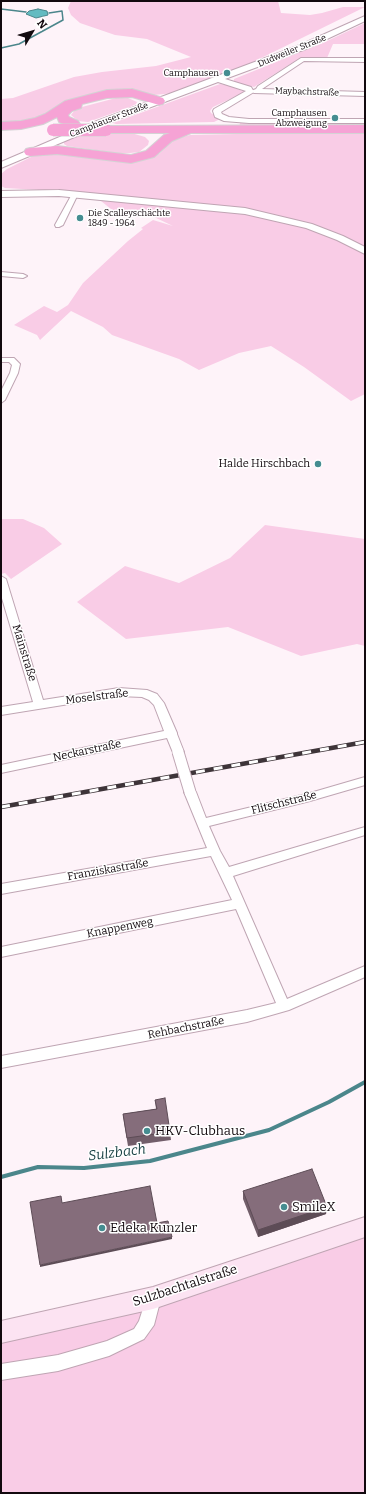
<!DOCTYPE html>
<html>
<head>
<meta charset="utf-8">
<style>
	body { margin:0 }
	#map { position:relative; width:366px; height:1494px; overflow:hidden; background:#fef3f9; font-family:Bitter,serif }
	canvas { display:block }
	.frame { position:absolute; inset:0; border:2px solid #12090e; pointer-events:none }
	.north { position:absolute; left:12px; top:12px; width:40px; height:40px; -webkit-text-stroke:3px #fff; paint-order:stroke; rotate:52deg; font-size:11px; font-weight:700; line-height:16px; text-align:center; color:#12090e }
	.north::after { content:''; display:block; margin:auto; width:14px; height:18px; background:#12090e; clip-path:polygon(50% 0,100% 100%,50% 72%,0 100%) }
</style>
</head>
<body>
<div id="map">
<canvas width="366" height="1494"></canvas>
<div class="frame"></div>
<div class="north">N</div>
</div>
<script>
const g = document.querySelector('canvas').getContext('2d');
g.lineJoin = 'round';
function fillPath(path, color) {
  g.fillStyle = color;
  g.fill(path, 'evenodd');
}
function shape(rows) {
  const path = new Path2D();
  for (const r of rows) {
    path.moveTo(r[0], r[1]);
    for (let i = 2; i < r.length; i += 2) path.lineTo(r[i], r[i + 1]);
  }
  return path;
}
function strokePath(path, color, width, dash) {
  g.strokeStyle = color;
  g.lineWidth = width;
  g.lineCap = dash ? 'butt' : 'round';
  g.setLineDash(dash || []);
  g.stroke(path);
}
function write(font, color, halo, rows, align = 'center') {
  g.font = font + ' Bitter,serif';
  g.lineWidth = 3;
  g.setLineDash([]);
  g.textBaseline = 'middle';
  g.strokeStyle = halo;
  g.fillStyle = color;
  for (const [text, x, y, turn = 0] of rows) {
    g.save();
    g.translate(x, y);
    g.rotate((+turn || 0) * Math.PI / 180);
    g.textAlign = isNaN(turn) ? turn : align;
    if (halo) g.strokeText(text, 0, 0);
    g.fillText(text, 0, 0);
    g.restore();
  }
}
fillPath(shape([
	[71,1,278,1,281,13,310,15,322,13,343,7,365,7,253,62,174,93,154,95,117,91,35,120,1,123,1,99,13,98,74,77,102,72,156,66,191,57,147,39,115,35,80,23,71,15,68,8],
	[365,23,365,44,333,44,327,58,300,58,254,87,234,82,234,79,323,43],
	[220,84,227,85,245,92,213,107,210,111,211,113,220,119,214,122,116,124,113,123],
	[116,98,128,98,137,102,136,104,130,107,88,122,78,121,71,115,75,110,82,107],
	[365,122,365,394,351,401,304,367,271,346,239,353,199,370,179,359,112,335,103,327,71,311,40,340,37,335,14,325,44,306,57,312,68,305,83,283,128,241,143,229,141,228,153,220,173,226,154,217,131,217,111,209,91,193,5,188,1,186,1,174,7,169,37,154,48,151,133,161,143,160,153,157,160,153,171,141,179,138,190,135,237,134,240,123],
	[131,133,145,137,149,141,148,145,139,152,130,153,117,153,67,146,64,144,64,141,79,134],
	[1,519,23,519,44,528,62,544,11,579,5,573,1,574],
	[265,525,365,539,365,646,357,644,301,656,228,627,126,639,77,602,125,566,179,583,230,558],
	[365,1236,365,1493,1,1493,1,1341]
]), '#f9cce6');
const water = shape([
	[38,9,47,11,48,15,36,18,26,14,29,11,38,9]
]);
fillPath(water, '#64bbc1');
strokePath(water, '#4b868b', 1);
strokePath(shape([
	[1,9,26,12],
	[1,48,19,44,63,20,62,11,49,13]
]), '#4b868b', 1.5);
strokePath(shape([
	[1,1177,38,1167,84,1168,150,1161,269,1130,329,1102,365,1082]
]), '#4b868b', 4);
const minor = shape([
	[301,58,365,58,365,62,304,61,262,89,365,92,365,96,254,93,251,91,256,89,258,86,301,58],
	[75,192,78,194,63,225,59,227,56,227,55,225,72,194,75,192],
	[1,272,23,274,27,276,23,278,1,276,1,272],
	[1,358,14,358,20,364,18,373,5,400,1,403,1,391,10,373,12,365,9,362,1,362,1,358],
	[1,576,6,579,43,700,119,688,147,690,157,694,164,703,177,733,177,734,184,752,182,755,174,755,167,738,1,773,1,765,164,731,154,705,149,700,142,697,119,696,1,715,1,707,33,702,1,595,1,576],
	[365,777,365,785,310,801,209,826,220,851,229,867,365,827,365,835,233,876,287,999,365,966,365,977,289,1010,247,1022,1,1068,1,1056,247,1010,276,1003,236,909,1,957,1,947,232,900,211,856,1,894,1,884,207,848,184,792,186,789,190,788,194,789,196,792,206,818,310,793,365,777],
	[153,1290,158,1293,161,1298,154,1325,144,1339,109,1356,58,1371,1,1380,1,1364,58,1355,107,1341,134,1329,139,1321,148,1293,153,1290]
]);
const tertiary = shape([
	[365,16,365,21,306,49,225,79,251,87,254,92,221,112,222,114,229,117,249,119,365,119,365,123,249,123,224,121,215,117,213,111,214,109,246,91,218,82,103,125,1,168,1,162,97,121,300,45,365,16],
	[59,190,245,208,312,224,343,236,365,247,365,254,337,240,306,228,245,214,59,196,1,197,1,191,59,190]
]);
const secondary = shape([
	[365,1217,365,1237,153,1309,1,1343,1,1321,153,1287,365,1217]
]);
const motorway = shape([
	[132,89,153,95,163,98,165,101,163,104,159,105,132,97,107,98,82,104,81,108,72,111,68,115,69,117,78,121,80,124,78,127,70,127,59,122,57,117,43,124,21,129,1,130,1,122,21,121,35,118,45,114,65,101,107,90,132,89],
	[365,125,365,133,191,133,172,141,154,157,131,163,57,154,30,156,26,155,24,152,26,149,30,148,57,146,131,155,146,151,164,135,170,133,102,133,100,130,102,127,106,126,365,125]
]);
strokePath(minor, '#bfa5b3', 2);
strokePath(tertiary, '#bfa5b3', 2);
strokePath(secondary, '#bfa5b3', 2);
strokePath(motorway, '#d4d3d4', 2);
fillPath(minor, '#fff');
fillPath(tertiary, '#fff');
fillPath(secondary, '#fce3f2');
fillPath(motorway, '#f6a3d5');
const rail = shape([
	[1,807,365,742]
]);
strokePath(rail, '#3e3439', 4.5);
strokePath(rail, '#fff', 3, [9]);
const minorBridge = shape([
	[178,752,190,792]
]);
const motorwayBridge = shape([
	[53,130,106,130]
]);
strokePath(minorBridge, '#bfa5b3', 13, []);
strokePath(motorwayBridge, '#d4d3d4', 13, []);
strokePath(minorBridge, '#fff', 11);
strokePath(motorwayBridge, '#f6a3d5', 12);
fillPath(shape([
	[155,1100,170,1132,171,1140,128,1146,124,1122,123,1114,156,1109],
	[243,1191,327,1207,326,1214,258,1237,243,1199]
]), '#725e6a');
fillPath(shape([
	[327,1207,326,1214,258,1237,258,1230],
	[172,1237,172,1239,40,1267,40,1265]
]), '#5d4c56');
const building = shape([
	[165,1098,170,1132,127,1138,123,1114,157,1109,155,1100,165,1098],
	[312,1169,327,1207,258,1230,243,1191,312,1169],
	[150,1186,157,1223,168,1221,172,1237,40,1265,30,1202,61,1196,62,1203,150,1186]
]);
fillPath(building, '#856d7b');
strokePath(building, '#5d4c56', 1);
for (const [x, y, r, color] of [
	[227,73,4,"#458d91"],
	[335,118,4,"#458d91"],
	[80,218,4,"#458d91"],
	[318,464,4,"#458d91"],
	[147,1131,4,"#458d91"],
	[284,1207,4,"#458d91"],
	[102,1228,4,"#458d91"]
]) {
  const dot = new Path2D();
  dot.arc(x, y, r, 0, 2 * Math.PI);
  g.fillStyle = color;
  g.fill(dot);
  strokePath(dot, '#fff', 1.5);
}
write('9px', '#12090e', '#fff', [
	["Dudweiler Straße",292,51,-22],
	["Maybachstraße",307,92,2],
	["Camphauser Straße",109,120,-21]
]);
write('9px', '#12090e', '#fff', [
	["Camphausen",219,73],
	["Camphausen",327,113],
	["Abzweigung",327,123],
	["Die Scalleyschächte",88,213,"left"],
	["1849 - 1964",88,223,"left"]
], 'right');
write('11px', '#12090e', '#fff', [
	["Halde Hirschbach",310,464]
], 'right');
write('11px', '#12090e', '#fff', [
	["Mainstraße",24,653,73],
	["Moselstraße",97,697,-7],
	["Neckarstraße",87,751,-12],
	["Flitschstraße",284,803,-14],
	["Franziskastraße",108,870,-10],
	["Knappenweg",120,928,-11],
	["Rehbachstraße",186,1028,-11]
]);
write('13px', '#12090e', '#fff', [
	["HKV-Clubhaus",155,1131],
	["SmileX",292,1207],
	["Edeka Kunzler",110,1228]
], 'left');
write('13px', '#12090e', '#fff', [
	["Sulzbachtalstraße",185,1286,-18]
]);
write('italic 14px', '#163f42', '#fff', [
	["Sulzbach",117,1153,-7]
]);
</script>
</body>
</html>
